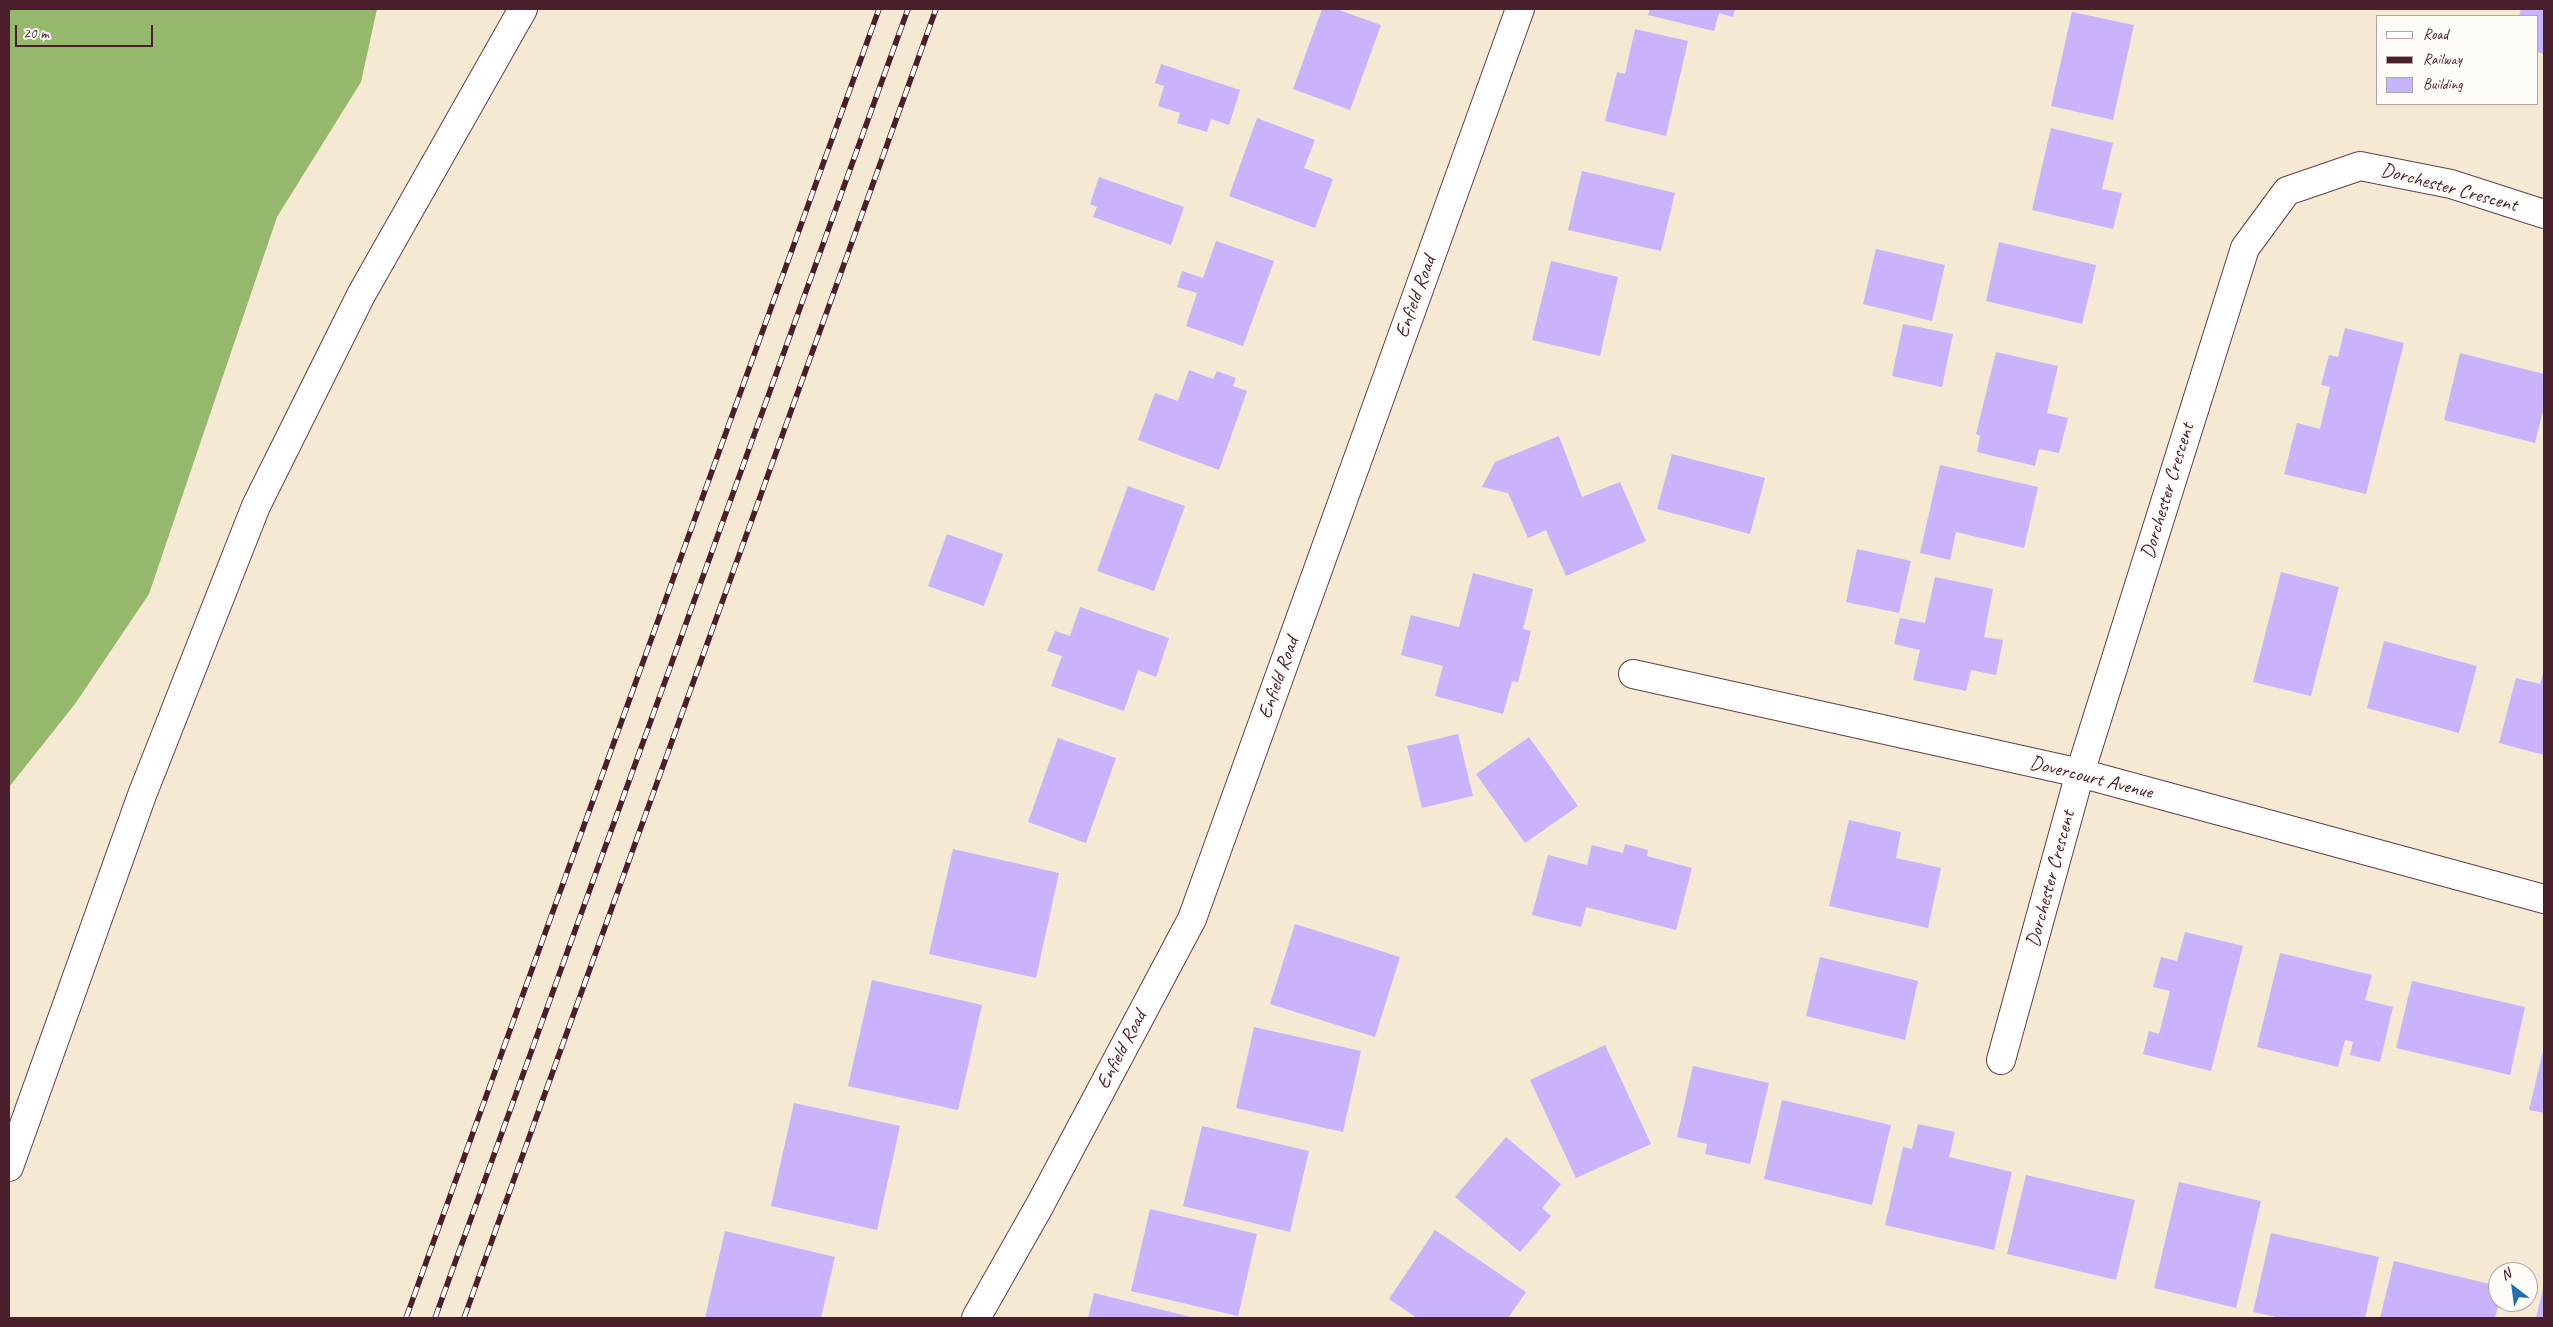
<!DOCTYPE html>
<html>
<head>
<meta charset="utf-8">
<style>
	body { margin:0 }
	#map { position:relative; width:2553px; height:1327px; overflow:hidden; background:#f6e9d4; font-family:Caveat,sans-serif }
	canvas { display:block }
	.frame { position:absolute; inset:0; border:10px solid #4a1f2b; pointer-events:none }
	.legend { position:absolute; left:2376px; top:15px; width:162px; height:90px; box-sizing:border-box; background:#fdfcf7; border:1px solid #b5a4a5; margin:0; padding:6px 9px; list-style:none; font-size:15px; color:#4a1f2b }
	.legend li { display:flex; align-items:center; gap:10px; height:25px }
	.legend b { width:25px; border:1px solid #b5a4a5 }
	.north { position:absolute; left:2488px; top:1262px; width:50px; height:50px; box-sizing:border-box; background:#fdfcf7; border:1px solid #b5a4a5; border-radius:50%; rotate:330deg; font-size:14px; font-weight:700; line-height:20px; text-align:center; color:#4a1f2b }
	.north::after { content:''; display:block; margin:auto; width:18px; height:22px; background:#1f6fb2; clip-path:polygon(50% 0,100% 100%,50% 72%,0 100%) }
	.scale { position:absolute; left:15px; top:25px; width:138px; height:22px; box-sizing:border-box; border:2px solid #4a1f2b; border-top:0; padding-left:6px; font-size:15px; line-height:18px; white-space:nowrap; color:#4a1f2b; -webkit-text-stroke:4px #fdfcf7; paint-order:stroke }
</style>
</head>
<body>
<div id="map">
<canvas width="2553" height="1327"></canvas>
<div class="frame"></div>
<ul class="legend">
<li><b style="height:6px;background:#fff"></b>Road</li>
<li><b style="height:6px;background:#4a1f2b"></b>Railway</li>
<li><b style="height:14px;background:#c8b3fc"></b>Building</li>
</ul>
<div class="north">N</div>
<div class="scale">20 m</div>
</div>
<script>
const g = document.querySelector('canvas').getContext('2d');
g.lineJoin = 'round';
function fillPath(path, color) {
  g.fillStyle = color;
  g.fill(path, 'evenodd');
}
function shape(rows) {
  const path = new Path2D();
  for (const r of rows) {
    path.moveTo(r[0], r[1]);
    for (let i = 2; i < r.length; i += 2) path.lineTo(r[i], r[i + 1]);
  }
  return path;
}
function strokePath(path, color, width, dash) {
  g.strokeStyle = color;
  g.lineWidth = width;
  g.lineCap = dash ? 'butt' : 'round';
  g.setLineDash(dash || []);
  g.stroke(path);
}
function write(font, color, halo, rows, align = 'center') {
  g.font = font + ' Caveat,sans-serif';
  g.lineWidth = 5;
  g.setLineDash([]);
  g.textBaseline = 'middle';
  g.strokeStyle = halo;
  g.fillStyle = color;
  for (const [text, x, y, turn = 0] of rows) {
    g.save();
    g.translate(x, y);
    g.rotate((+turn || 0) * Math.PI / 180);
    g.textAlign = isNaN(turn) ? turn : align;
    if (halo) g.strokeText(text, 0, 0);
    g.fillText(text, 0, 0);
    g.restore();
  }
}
fillPath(shape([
	[9,9,377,9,361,82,277,217,149,594,75,704,9,787]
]), '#96b86c');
fillPath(shape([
	[1322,9,1336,9,1381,25,1350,110,1293,89],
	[1650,9,1735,9,1733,17,1719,13,1714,31,1648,15],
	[2521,9,2544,9,2544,54,2537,52,2537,16,2519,16],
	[2072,12,2134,25,2113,120,2051,106],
	[1635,29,1688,41,1666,136,1605,121,1617,72,1625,74],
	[1161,64,1240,90,1229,125,1211,119,1207,132,1177,123,1180,113,1158,106,1164,86,1155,83],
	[1257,118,1315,140,1304,168,1333,179,1315,228,1229,196],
	[2051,128,2113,143,2102,189,2122,193,2113,229,2032,210],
	[1582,171,1675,193,1661,251,1568,230],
	[1099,177,1184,207,1171,245,1093,217,1097,207,1090,204],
	[1216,241,1274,261,1243,346,1186,326,1197,293,1177,287,1182,271,1203,278],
	[1999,242,2096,265,2082,324,1986,301],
	[1876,249,1945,265,1932,321,1863,304],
	[1551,261,1618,277,1600,356,1532,340],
	[1903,324,1953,334,1942,387,1892,376],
	[2345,328,2404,343,2366,494,2284,474,2297,423,2320,429,2330,387,2321,385,2329,355,2338,357],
	[1996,352,2058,366,2047,413,2068,418,2059,453,2039,449,2035,466,1977,452,1980,436,1976,434],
	[2460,353,2544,374,2544,407,2535,443,2444,420],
	[1189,370,1213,379,1217,371,1236,378,1233,386,1247,391,1219,470,1138,440,1155,393,1178,401],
	[1559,436,1582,497,1620,482,1646,541,1566,576,1546,530,1528,538,1508,493,1482,487,1495,462],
	[1672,454,1765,478,1750,534,1657,509],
	[1940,465,2038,487,2024,548,1956,532,1950,560,1920,553],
	[1128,486,1185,506,1154,591,1097,571],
	[947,534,1003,554,984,606,928,586],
	[1857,549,1911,561,1899,613,1846,602],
	[2281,572,2339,587,2311,696,2253,682],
	[1473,573,1533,589,1523,629,1531,631,1518,682,1512,681,1503,714,1435,696,1443,666,1401,655,1411,615,1459,627],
	[1935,577,1993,589,1984,637,2003,640,1996,675,1971,670,1966,691,1913,680,1920,650,1894,644,1900,618,1925,623],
	[1080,607,1169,638,1156,677,1138,670,1124,711,1051,686,1062,656,1047,651,1055,631,1070,636],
	[2384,641,2477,666,2459,733,2367,708],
	[2544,670,2544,755,2499,743,2516,678,2540,684],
	[1458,734,1473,796,1422,808,1407,746],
	[1529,737,1578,806,1525,843,1476,774],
	[1058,738,1116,758,1086,843,1028,822],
	[1849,820,1901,832,1896,858,1941,868,1928,928,1829,906],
	[1625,844,1648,850,1647,856,1692,868,1676,930,1586,907,1581,927,1532,915,1548,855,1587,865,1592,845,1623,853],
	[953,849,1059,873,1036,978,929,954],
	[1295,924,1400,957,1375,1037,1270,1004],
	[2185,932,2243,946,2211,1071,2143,1054,2149,1031,2159,1034,2170,991,2153,987,2161,957,2177,961],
	[2280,953,2372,975,2365,1000,2393,1007,2380,1062,2350,1055,2353,1042,2345,1040,2338,1067,2257,1047],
	[1820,957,1918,981,1905,1040,1806,1016],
	[872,980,982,1005,958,1110,848,1086],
	[2412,981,2525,1007,2510,1075,2396,1048],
	[1254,1027,1361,1051,1343,1132,1236,1108],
	[1605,1045,1651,1144,1576,1178,1530,1080],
	[2544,1047,2544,1113,2529,1110],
	[1693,1066,1769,1083,1750,1164,1705,1154,1707,1144,1677,1137],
	[1782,1100,1891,1125,1872,1205,1764,1179],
	[794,1103,900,1126,877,1230,771,1206],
	[1918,1124,1955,1132,1949,1157,2012,1172,1994,1250,1885,1225,1903,1147,1912,1149],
	[1202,1126,1309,1151,1290,1232,1183,1206],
	[1506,1137,1561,1184,1542,1208,1551,1216,1520,1252,1455,1197],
	[2026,1175,2135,1200,2116,1280,2007,1254],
	[2179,1182,2261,1201,2236,1308,2154,1288],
	[1150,1209,1257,1234,1238,1316,1131,1291],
	[1435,1230,1526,1292,1508,1318,1417,1318,1389,1299],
	[725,1231,835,1257,821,1318,705,1318],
	[2271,1233,2379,1257,2365,1318,2281,1318,2253,1312],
	[2394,1261,2498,1286,2499,1302,2495,1318,2380,1318],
	[2544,1285,2544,1318,2536,1318],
	[1094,1293,1195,1318,1088,1318]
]), '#c8b3fc');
const minor = shape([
	[1633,674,2080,773,2544,899],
	[2001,1060,2080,773,2245,248,2287,191,2360,166,2451,184,2544,214],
	[9,1167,142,795,256,506,361,295,523,9],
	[976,1318,1040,1205,1192,919,1520,9]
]);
strokePath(minor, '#643d44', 30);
strokePath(minor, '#fff', 28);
const rail = shape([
	[406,1318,879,9],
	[435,1318,908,9],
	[464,1318,936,9]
]);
strokePath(rail, '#4a1f2b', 5.5);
strokePath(rail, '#fdfcf7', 4, [11]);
write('20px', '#4a1f2b', '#fdfcf7', [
	["Dorchester Crescent",2449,188,15],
	["Enfield Road",1416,297,-70],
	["Dorchester Crescent",2168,491,-73],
	["Enfield Road",1279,678,-70],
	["Dovercourt Avenue",2091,778,14],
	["Dorchester Crescent",2051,879,-75],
	["Enfield Road",1122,1050,-62]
]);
</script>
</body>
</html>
